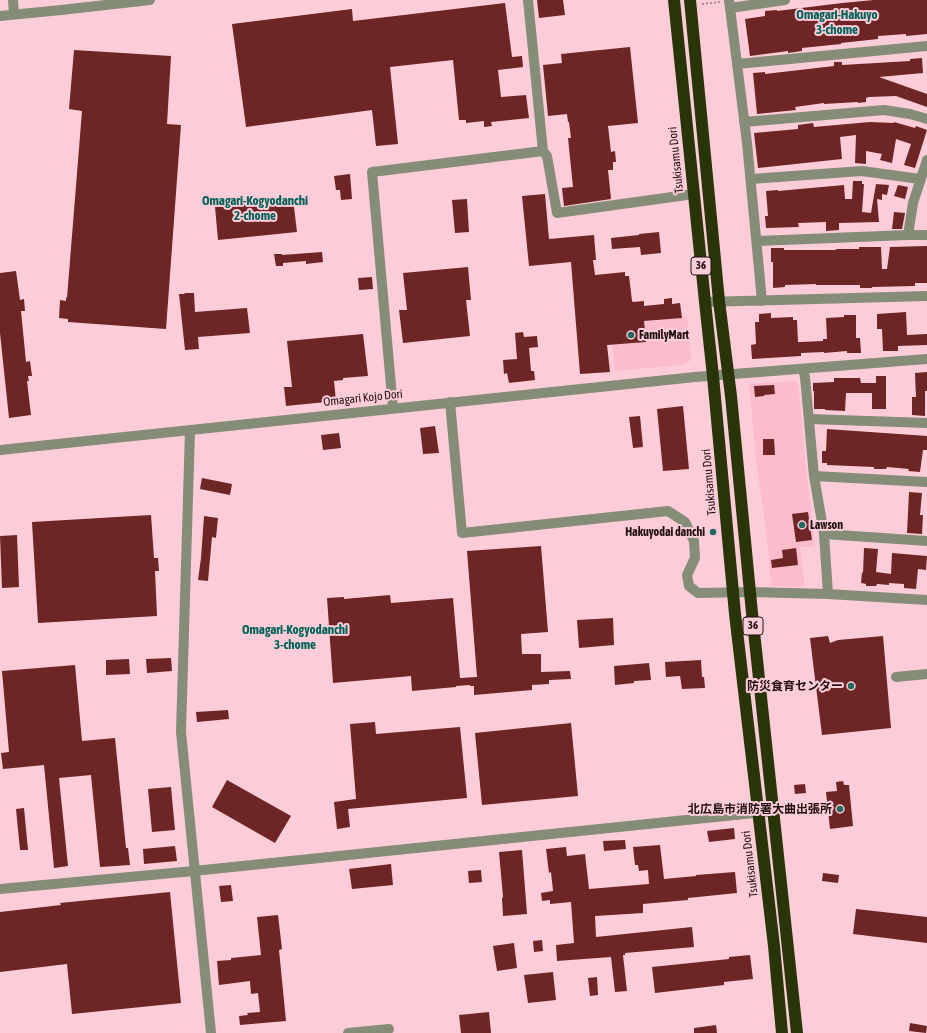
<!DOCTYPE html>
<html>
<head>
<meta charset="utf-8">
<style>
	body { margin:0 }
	canvas { display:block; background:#fccdd8 }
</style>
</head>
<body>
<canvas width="927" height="1033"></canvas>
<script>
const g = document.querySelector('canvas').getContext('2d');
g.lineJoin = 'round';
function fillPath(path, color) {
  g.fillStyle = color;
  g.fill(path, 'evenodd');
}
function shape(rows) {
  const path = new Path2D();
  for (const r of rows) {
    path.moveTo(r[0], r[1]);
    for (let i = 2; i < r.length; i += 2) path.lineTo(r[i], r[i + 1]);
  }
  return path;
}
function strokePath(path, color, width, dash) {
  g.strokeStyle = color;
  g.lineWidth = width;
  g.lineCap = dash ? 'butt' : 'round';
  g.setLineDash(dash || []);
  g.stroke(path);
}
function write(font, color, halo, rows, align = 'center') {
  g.font = font + ' "Asap Condensed","Noto Sans JP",sans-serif';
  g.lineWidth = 4;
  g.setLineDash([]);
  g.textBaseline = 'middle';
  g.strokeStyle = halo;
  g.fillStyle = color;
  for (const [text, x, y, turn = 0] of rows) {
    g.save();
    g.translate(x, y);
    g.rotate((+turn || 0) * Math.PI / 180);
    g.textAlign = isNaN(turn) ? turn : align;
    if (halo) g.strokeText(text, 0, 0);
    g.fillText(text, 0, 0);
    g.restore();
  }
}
fillPath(shape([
	[687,317,691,358,689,362,681,365,615,371,610,326],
	[795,381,798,384,801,410,805,458,815,547,800,547,805,587,771,586,768,546,756,458,749,384]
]), '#fdbccb');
fillPath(shape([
	[537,0,563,0,565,15,539,18],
	[874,0,927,0,927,34,906,36,906,34,878,36,878,39,841,43,841,44,802,48,802,51,788,53,788,51,750,56,745,19,765,16,765,11,777,10,777,11,842,3],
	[505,3,512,57,522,56,523,67,498,70,501,97,526,95,529,118,491,122,492,126,484,127,484,121,466,123,466,120,459,120,453,60,390,67,398,144,376,146,372,110,246,127,232,24,352,9,353,21],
	[630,47,638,123,608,126,611,152,615,151,616,162,613,162,613,170,608,170,611,199,564,206,562,188,573,187,568,138,571,138,569,122,568,122,567,114,548,116,543,65,562,63,561,54],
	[74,50,171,56,167,124,181,125,166,329,68,322,68,319,59,318,60,300,66,301,66,297,67,298,82,111,69,109],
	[922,58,923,73,879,77,927,94,927,107,896,96,869,97,866,98,866,102,858,103,858,102,824,104,824,103,795,107,796,110,757,114,753,73,765,72,765,74,834,66,834,62,842,62,842,65,910,61,910,59],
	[870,122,894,123,894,122,915,128,916,126,927,130,915,168,904,165,911,144,896,139,892,163,880,160,882,154,866,151,866,164,855,163,856,135,840,137,842,159,758,168,754,133,798,129,798,125,813,123,814,127],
	[350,174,352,199,341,200,340,190,336,190,334,176],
	[853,181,862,181,862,184,864,184,862,212,871,213,876,184,889,185,887,195,882,194,882,200,877,199,879,222,839,223,839,230,826,231,826,222,798,223,799,227,766,228,765,216,768,216,766,191,778,190,778,191,844,185,845,199,852,199],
	[898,185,908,187,905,199,894,196],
	[545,194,549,239,594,235,596,260,593,260,595,275,625,272,625,276,629,276,632,301,633,302,644,301,644,306,664,304,664,299,672,298,672,304,680,303,682,318,644,321,646,342,607,345,610,372,580,374,571,262,529,266,522,196],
	[293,199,297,232,218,240,215,207],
	[467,199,469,232,455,233,452,200],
	[894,212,905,213,902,229,892,229],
	[659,232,661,253,641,255,640,247,612,249,611,238,639,235,639,234],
	[927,246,927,283,915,283,915,286,872,287,872,288,860,288,860,285,816,285,816,284,785,285,785,287,773,288,773,262,771,262,771,248,784,248,784,250,836,250,836,249,859,249,859,247,881,247,882,269,887,269,890,247],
	[322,252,323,262,306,264,306,261,283,263,283,266,276,266,274,254,282,254,282,255],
	[468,267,471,300,466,300,470,336,403,343,399,310,407,310,403,273],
	[16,271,20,300,24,299,25,311,21,311,26,362,30,361,32,376,28,376,29,381,27,381,31,415,9,418,0,333,0,273],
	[372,277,373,289,359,290,358,278],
	[184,293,194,293,195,312,247,308,250,333,198,337,199,349,185,350,179,294,185,294],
	[906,312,907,335,927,334,927,345,898,346,898,351,883,351,882,329,877,329,877,314],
	[771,313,771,318,793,317,793,320,797,320,798,342,800,342,823,341,823,339,827,339,826,318,844,317,844,315,856,315,856,338,860,338,861,353,847,353,847,351,824,353,824,352,801,353,801,356,752,359,751,345,756,344,755,322,759,322,759,314],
	[523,332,524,337,537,336,538,347,529,348,531,371,534,371,535,380,509,383,507,373,504,374,503,360,517,359,515,333],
	[363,334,368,376,343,378,343,380,334,381,336,401,286,406,284,387,292,387,287,341],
	[927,372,927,391,925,391,925,416,912,415,912,397,916,397,915,373],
	[876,376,886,376,886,409,872,409,872,393,846,393,845,411,825,410,825,409,814,409,814,391,813,391,813,383,834,382,834,378,860,378,861,383,876,383],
	[774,385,775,394,764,395,764,396,755,397,754,386],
	[683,406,689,469,663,471,657,409],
	[640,416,643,447,633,448,629,417],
	[435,426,439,453,423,454,420,428],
	[827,429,927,436,927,450,923,450,920,472,908,471,909,469,887,467,886,469,874,469,874,467,827,465,827,463,822,463,822,451,826,451],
	[339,433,341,448,323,450,321,435],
	[763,439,774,439,775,455,763,455],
	[202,478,232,484,230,495,200,489],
	[909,492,922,493,920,515,923,515,922,534,907,533],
	[808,512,812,540,796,542,792,514],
	[151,515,154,558,158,558,159,571,155,571,157,616,38,623,32,522],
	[204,516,218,518,216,538,212,537,208,581,198,580,201,558],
	[17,535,19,587,2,588,0,536],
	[541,546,548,632,521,634,522,654,541,654,541,672,570,671,571,679,549,680,549,684,532,685,532,690,474,695,474,686,470,686,470,685,456,686,456,687,412,691,411,676,333,683,327,598,344,597,344,599,390,595,391,603,453,598,460,678,477,677,467,551],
	[796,548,798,565,772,568,771,560,783,558,782,550],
	[864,548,878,549,876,572,891,574,892,553,927,556,926,570,918,569,916,589,904,588,904,584,889,583,889,585,877,584,876,586,866,586,866,584,861,583,862,572,863,573],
	[613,618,614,645,579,648,577,620],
	[828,636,830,643,838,640,883,636,891,728,822,735,810,638],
	[171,658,172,671,147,673,146,659],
	[129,659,130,674,106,675,106,660],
	[701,660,702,677,704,677,705,688,682,689,680,676,666,677,665,662],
	[649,663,651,680,634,681,634,683,615,685,614,666],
	[75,665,82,741,115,738,126,848,128,848,130,865,100,867,91,775,59,778,68,866,54,868,44,765,3,769,1,753,9,752,2,671],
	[228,710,229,719,197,722,196,712],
	[375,722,376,734,460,727,467,798,348,809,350,827,337,829,334,802,356,799,350,724],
	[571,723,578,796,482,805,475,733],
	[227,780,291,816,275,843,212,807],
	[843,781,844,785,849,785,853,826,830,829,826,792,837,791,836,782],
	[805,784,806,793,795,794,794,785],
	[171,787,175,830,152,832,148,789],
	[24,808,28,850,20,850,16,809],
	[734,828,735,839,709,842,707,831],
	[625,840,626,849,604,851,603,841],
	[660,845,664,879,696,876,696,875,735,872,737,893,688,898,688,900,643,904,643,913,595,916,596,937,692,927,694,947,625,953,625,955,623,955,627,991,615,992,611,957,557,961,556,945,574,943,571,902,550,904,550,900,542,901,541,893,553,891,551,872,549,873,546,849,566,847,567,856,585,854,589,889,649,884,648,870,639,871,638,865,635,865,633,847],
	[175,846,177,861,144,864,143,849],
	[522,850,527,914,503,916,502,898,503,897,499,852],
	[391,864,393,885,352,889,349,869],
	[481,870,482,882,469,883,468,871],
	[823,873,839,875,838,883,822,881],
	[231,885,233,901,221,902,219,886],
	[170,892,181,1003,72,1014,67,964,0,972,0,912,61,905,60,903],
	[856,909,927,917,927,943,853,934],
	[278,915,282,949,279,950,286,1021,240,1025,239,1016,248,1015,247,1013,260,1012,258,993,251,994,250,981,219,985,217,961,231,960,231,958,261,955,257,917],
	[542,940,543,951,534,952,533,941],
	[514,943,517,968,497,971,493,946],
	[750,955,753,979,724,982,724,985,655,993,652,967,729,959,729,957],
	[553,972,556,1000,528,1003,524,975],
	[597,977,598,995,590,996,588,978],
	[489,1012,491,1033,461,1033,459,1015],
	[910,1023,927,1026,926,1033,909,1031],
	[716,1025,717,1033,694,1033,694,1028]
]), '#6d2525');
strokePath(shape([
	[702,4,720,2]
]), '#9a7880', 1.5, [2, 2]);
strokePath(shape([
	[13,0,14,14],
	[729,0,747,143,762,301],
	[730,8,785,0],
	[0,16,61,10,150,0],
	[737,64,927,46],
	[744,122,884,110,910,114,927,119],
	[543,151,547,156,557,213,694,194],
	[751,179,862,171,920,179],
	[908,235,913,203,927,160],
	[757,241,908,235,927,235],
	[705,302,927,296],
	[803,369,805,377,814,476,824,534,828,594],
	[450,402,462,533,668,511,685,522,694,541,695,558,687,575,689,586,698,593,750,592,828,594,927,600],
	[393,408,372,172,543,151,528,0],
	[809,419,927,423],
	[190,430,181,732,211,1033],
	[0,450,695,377,927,359],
	[814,476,927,482],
	[824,534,927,541],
	[896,677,927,674],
	[0,889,194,871,773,811],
	[348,1033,389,1029]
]), '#858c78', 10);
strokePath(shape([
	[674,0,705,302,713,376,735,614,774,946,782,1033],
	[690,0,719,301,731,396,752,613,797,1033]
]), '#293508', 12);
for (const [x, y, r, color] of [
	[631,335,4,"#226a61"],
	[802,525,4,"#226a61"],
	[713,532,4,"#226a61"],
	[851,686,4,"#226a61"],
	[840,809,4,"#226a61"]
]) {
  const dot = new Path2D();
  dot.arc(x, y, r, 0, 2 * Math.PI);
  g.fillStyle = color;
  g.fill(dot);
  strokePath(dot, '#fccdd8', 1.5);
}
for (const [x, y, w] of [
	[701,266,20],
	[753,626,20]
]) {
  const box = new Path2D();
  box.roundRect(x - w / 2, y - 9, w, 18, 3);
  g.fillStyle = '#fccdd8';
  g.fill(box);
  strokePath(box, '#210e13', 1);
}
write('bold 11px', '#210e13', null, [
	["36",701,266],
	["36",753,626]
]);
write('12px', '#210e13', '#fccdd8', [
	["Tsukisamu Dori",676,160,-96],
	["Omagari Kojo Dori",363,398,-6],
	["Tsukisamu Dori",709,482,-95],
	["Tsukisamu Dori",750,864,-97]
]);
write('bold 12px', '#210e13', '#fccdd8', [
	["FamilyMart",639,335,"left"],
	["Lawson",810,525,"left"],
	["Hakuyodai danchi",705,532],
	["防災食育センター",843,686],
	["北広島市消防署大曲出張所",832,809]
], 'right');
write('bold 13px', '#006359', '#fccdd8', [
	["Omagari-Hakuyo",837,15],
	["3-chome",837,30],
	["Omagari-Kogyodanchi",255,201],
	["2-chome",255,216],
	["Omagari-Kogyodanchi",295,630],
	["3-chome",295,645]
]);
</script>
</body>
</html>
